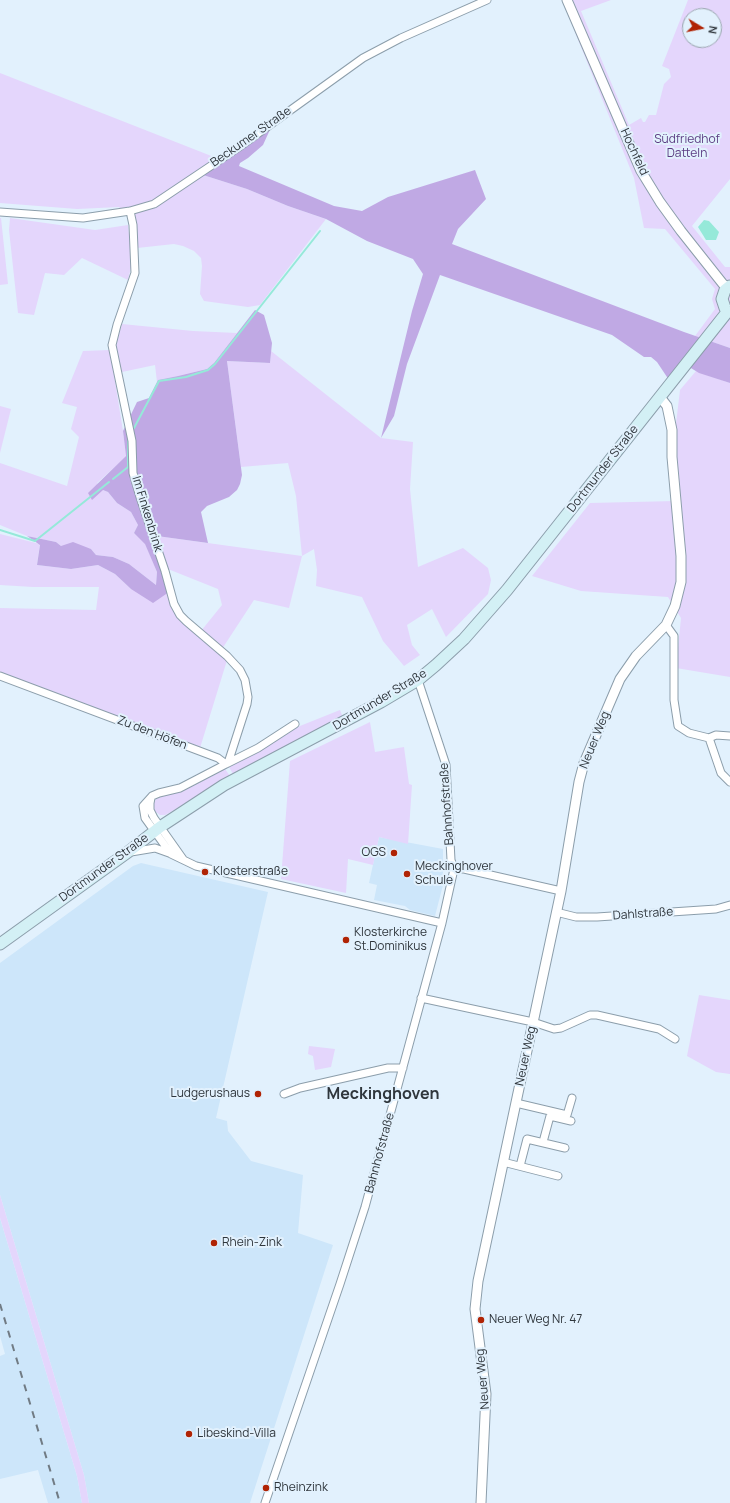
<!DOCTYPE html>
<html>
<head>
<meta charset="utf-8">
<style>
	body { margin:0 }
	#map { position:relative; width:730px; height:1503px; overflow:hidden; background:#e2f1fd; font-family:Manrope,sans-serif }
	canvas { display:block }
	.north { position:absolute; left:682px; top:8px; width:40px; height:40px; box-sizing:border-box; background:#e2f1fd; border:1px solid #9aa6b0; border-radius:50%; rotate:100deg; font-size:11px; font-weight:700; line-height:16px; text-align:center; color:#2f363c }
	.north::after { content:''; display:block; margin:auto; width:14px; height:18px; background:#b02304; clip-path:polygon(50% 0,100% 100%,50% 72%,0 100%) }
</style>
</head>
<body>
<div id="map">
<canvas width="730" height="1503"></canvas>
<div class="north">N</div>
</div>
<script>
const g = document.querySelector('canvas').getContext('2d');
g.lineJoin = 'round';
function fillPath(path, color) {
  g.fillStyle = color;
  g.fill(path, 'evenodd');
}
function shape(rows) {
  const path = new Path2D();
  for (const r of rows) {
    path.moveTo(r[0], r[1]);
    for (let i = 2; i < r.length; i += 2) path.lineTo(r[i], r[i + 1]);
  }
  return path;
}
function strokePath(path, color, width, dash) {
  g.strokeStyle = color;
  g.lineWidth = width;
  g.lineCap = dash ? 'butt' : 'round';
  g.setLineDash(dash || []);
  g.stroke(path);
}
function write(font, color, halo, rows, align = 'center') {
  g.font = font + ' Manrope,sans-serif';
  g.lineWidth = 4;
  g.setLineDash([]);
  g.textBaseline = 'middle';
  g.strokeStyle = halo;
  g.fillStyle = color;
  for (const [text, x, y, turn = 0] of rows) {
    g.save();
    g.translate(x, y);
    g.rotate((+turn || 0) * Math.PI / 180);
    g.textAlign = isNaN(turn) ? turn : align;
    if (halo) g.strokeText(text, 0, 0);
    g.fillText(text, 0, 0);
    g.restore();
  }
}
fillPath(shape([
	[379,837,443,849,443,885,435,916,410,910,405,906,374,900,377,885,369,883],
	[141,863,268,892,216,1118,227,1121,228,1131,251,1161,303,1175,298,1233,333,1245,250,1503,89,1503,84,1475,0,1195,0,963,133,866],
	[0,1218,77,1476,82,1503,48,1503,38,1470,0,1479,0,1356,5,1354,0,1336]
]), '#cde6fa');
fillPath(shape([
	[562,0,611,0,581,11,629,125,641,118,643,122,645,122,649,115,656,115,664,84,671,77,669,69,662,66,688,0,730,0,730,179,692,226,725,267,730,267,730,348,695,336,715,309,712,299,715,289,665,229,644,228,634,178],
	[690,16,714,16,714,40,690,40],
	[0,73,219,159,153,202,121,210,119,207,77,209,0,203],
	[200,174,247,189,288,206,326,219,260,305,248,307,204,301,200,294,202,266,201,258,194,251,183,246,174,244,137,248,135,216,133,216,132,212,155,205],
	[0,218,1,218,8,284,0,285],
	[10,218,95,230,128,225,132,263,128,280,82,258,64,275,45,273,34,315,18,313,9,230],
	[122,324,193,331,237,333,214,363,207,369,178,376,158,380,157,382,155,365,122,372,116,350,116,343],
	[110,350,123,431,126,456,118,464,97,483,103,490,108,492,117,503,131,512,138,525,134,533,145,543,157,572,156,585,129,564,113,557,96,555,91,549,61,546,56,542,27,536,0,525,0,463,67,486,79,437,71,429,77,407,62,403,83,351],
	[271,351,381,438,413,442,410,489,418,567,463,548,488,568,491,580,488,594,446,637,432,609,407,625,412,645,420,655,404,666,383,641,362,597,316,586,317,570,314,549,302,556,289,608,254,600,222,649,201,631,222,605,218,589,168,569,157,536,302,556,296,496,288,463,241,467,227,361,270,363],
	[696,371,730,383,730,677,676,668,681,618,668,597,581,591,532,576,590,503,675,501,672,457,680,390],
	[0,406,11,409,0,453],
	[0,534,40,544,37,565,71,569,98,565,115,574,131,589,169,592,172,604,228,657,200,748,0,673,0,608,96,610,99,587,33,587,0,585],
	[340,710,343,718,233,774,229,767,300,726],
	[370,722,375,752,404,747,409,784,412,785,408,844,379,837,373,865,348,859,346,893,281,879,290,761],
	[225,769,230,776,169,813,165,815,160,815,153,810,153,804,157,798,189,788],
	[699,995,730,1000,730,1074,716,1072,687,1056],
	[309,1046,335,1049,331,1067,315,1070,313,1056,308,1054],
	[0,1195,84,1475,89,1503,82,1503,77,1476,0,1218]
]), '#e4d6fc');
fillPath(shape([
	[273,123,263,145,248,158,240,163,239,166,334,206,362,211,388,197,475,170,486,199,458,229,452,244,684,332,730,348,730,383,699,373,686,365,671,383,657,362,651,357,644,357,612,335,440,275,407,364,394,416,381,438,412,311,423,274,413,259,367,241,326,219,288,206,247,189,200,174],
	[255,310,264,315,272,343,270,363,227,361,242,475,240,484,237,490,229,497,207,506,201,512,208,543,157,536,168,569,169,592,153,603,131,589,115,574,98,565,71,569,37,565,40,545,27,536,56,542,61,546,73,542,91,549,96,555,113,557,129,564,156,585,157,572,145,544,134,533,138,525,131,512,117,503,108,492,103,490,92,500,88,493,126,456,123,431,137,402,149,398,158,380,178,376,207,369,214,363]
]), '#c0a9e4');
fillPath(shape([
	[704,220,709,221,719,232,716,240,706,240,698,227]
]), '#95e9d9');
strokePath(shape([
	[134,428,159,381,186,377,208,370,215,364,320,231],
	[113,479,128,467,128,438],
	[0,530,35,541,109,482]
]), '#95e9d9', 2);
const minor = shape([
	[130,211,133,225,135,273,117,325,112,345,132,441,133,473,140,497,165,571,174,604,180,615,186,621,227,656,240,670,245,680,248,697,247,704,228,763,180,788,159,793,152,796,143,806,145,818,171,854,196,866,442,923],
	[0,212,83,218,130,211,154,204,242,145,363,58,401,38,487,0],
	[666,625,674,636,674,700,678,726,689,733,709,738],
	[0,676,218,758,226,764],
	[730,736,716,735,709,738,721,773,730,782],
	[228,763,258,748,295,724],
	[151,798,150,803,150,810,154,818,183,859],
	[131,852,155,848,169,853],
	[454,869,464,869,561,891],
	[556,912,576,917,597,917,716,909,730,905],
	[421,998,533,1022,554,1029,561,1028,590,1015,597,1015,659,1029,675,1039],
	[284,1094,300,1088,388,1068,403,1068],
	[516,1103,567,1115,572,1098],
	[543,1142,550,1116,571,1121],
	[503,1162,558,1176],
	[520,1166,527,1139,565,1148],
	[265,1503,340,1284,365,1207,442,923,454,869,451,860,446,765,418,680]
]);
const tertiary = shape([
	[567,0,641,171,660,202,681,231,723,284,728,287],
	[481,1503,486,1394,475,1309,478,1281,561,891,579,782,584,763,620,679,636,656,666,625,675,606,681,582,681,556,672,457,672,430,667,406,660,397]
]);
const secondary = shape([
	[730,286,725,290,722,299,725,308,730,312],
	[0,944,128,852,160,827,224,785,381,702,418,680,436,665,464,639,507,590,728,311]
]);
strokePath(minor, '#8c9eab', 9);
strokePath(tertiary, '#8c9eab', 11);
strokePath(secondary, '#8c9eab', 13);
strokePath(minor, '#fff', 7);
strokePath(tertiary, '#fff', 9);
strokePath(secondary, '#d3f0f5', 11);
strokePath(shape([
	[0,1304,60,1503]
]), '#717b84', 2, [7, 7]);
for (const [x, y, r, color] of [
	[394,853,4,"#b02304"],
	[205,872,4,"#b02304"],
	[407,874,4,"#b02304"],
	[346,940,4,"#b02304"],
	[258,1094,4,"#b02304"],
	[214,1243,4,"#b02304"],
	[481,1320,4,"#b02304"],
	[189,1434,4,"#b02304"],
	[266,1488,4,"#b02304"]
]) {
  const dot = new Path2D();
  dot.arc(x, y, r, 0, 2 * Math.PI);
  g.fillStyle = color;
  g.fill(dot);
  strokePath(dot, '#e2f1fd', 1.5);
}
write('12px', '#2f363c', '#e2f1fd', [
	["Beckumer Straße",251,137,-35],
	["Hochfeld",634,152,65],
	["Dortmunder Straße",603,469,-52],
	["Im Finkenbrink",147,514,73],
	["Dortmunder Straße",380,700,-31],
	["Zu den Höfen",152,733,21],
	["Neuer Weg",595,740,-68],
	["Bahnhofstraße",447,804,-94],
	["Dortmunder Straße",104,868,-36],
	["Dahlstraße",643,914,-4],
	["Neuer Weg",526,1056,-78],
	["Bahnhofstraße",380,1153,-75],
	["Neuer Weg",483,1379,-95]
]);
write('12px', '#5c3d83', '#e2f1fd', [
	["Südfriedhof",687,140],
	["Datteln",687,154]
]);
write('12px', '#2f363c', '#e2f1fd', [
	["OGS",386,853,"right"],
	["Meckinghover",415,867],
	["Schule",415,881],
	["Klosterstraße",213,872],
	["Klosterkirche",354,933],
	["St.Dominikus",354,947],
	["Ludgerushaus",250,1094,"right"],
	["Rhein-Zink",222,1243],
	["Neuer Weg Nr. 47",489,1320],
	["Libeskind-Villa",197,1434],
	["Rheinzink",274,1488]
], 'left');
write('bold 16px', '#2f363c', '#e2f1fd', [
	["Meckinghoven",383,1095]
]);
</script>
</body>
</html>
